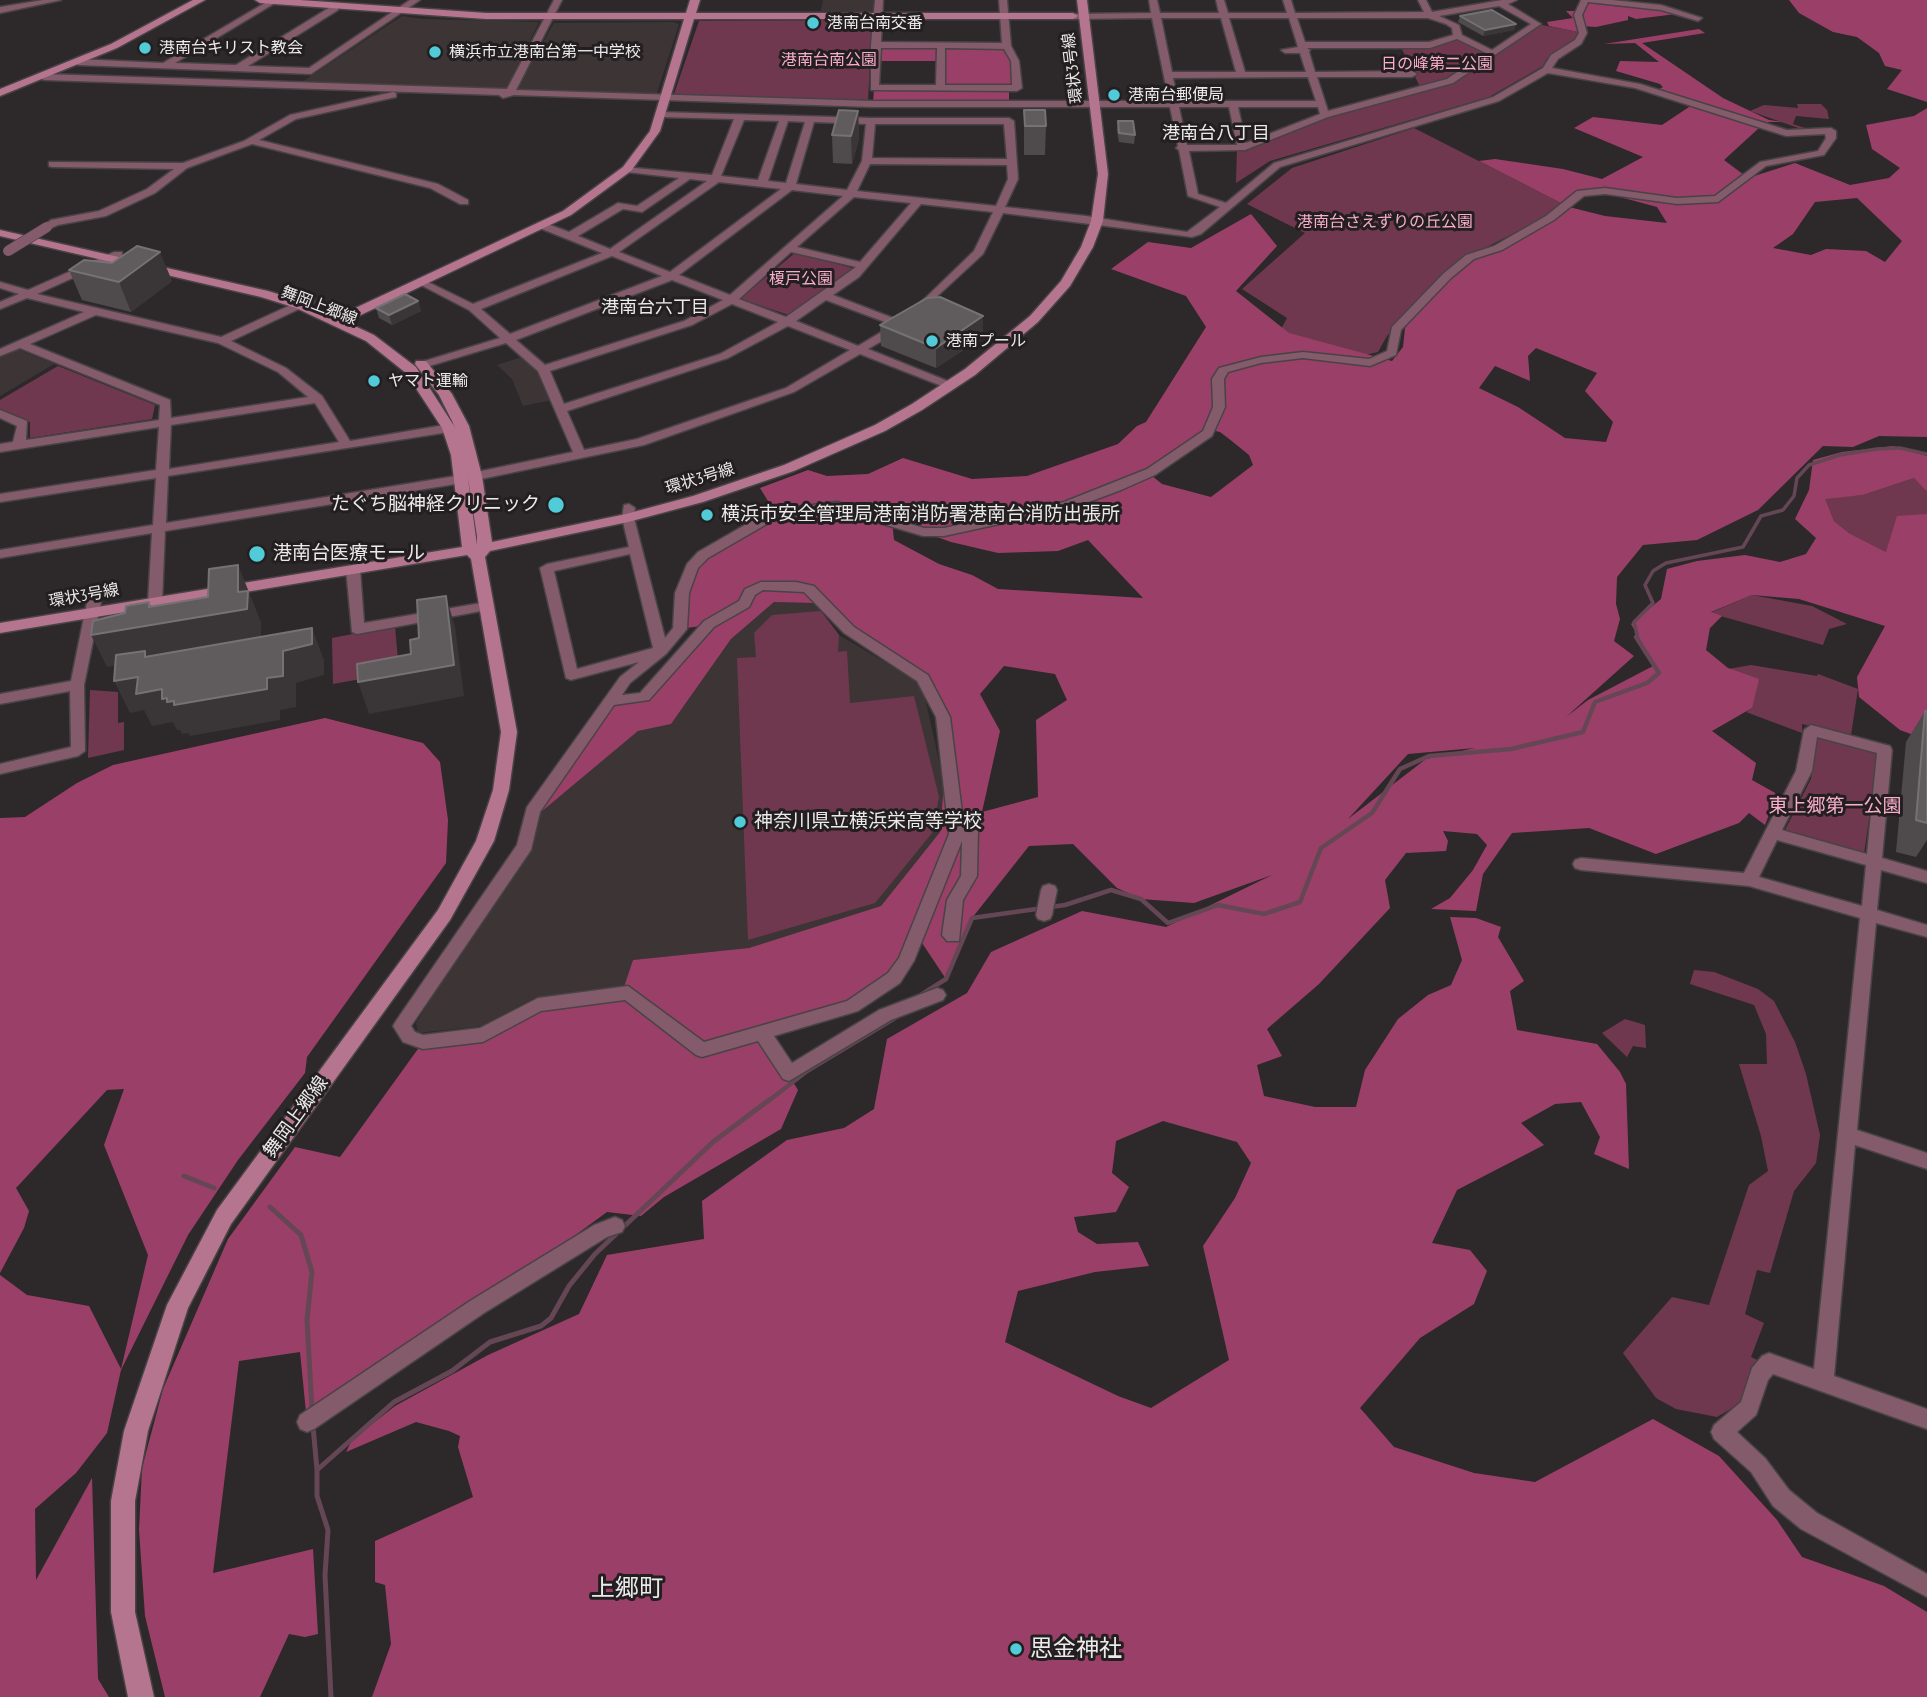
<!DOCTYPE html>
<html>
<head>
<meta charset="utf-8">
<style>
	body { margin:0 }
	canvas { display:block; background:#2d282a }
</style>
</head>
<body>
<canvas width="1927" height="1697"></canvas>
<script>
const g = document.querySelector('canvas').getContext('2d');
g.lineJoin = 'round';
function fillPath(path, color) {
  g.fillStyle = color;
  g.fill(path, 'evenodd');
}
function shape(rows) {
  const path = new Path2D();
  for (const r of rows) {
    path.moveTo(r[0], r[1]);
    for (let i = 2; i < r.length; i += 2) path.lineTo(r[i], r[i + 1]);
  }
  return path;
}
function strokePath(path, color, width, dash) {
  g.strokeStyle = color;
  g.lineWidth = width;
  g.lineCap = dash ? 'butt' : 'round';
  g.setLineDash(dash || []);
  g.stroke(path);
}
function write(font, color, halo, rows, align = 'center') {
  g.font = font + ' "PT Sans Narrow","Noto Sans JP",sans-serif';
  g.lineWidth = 6;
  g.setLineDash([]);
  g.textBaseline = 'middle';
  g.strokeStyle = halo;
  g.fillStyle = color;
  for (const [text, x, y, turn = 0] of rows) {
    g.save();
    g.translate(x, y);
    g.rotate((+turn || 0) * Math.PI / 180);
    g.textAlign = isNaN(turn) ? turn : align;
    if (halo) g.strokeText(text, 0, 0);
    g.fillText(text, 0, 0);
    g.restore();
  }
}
fillPath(shape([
	[823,0,874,0,873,10,868,12,821,11],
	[402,16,422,19,539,22,506,90,302,82],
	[674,22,679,24,656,96,516,90,554,23],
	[17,349,54,364,0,396,0,357],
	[522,357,538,370,552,400,523,406,512,379,497,365],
	[774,602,814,603,839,635,922,684,945,788,940,832,881,906,749,948,633,960,625,986,534,998,481,1026,418,1033,416,1023,483,915,529,849,541,812,638,731,671,724,731,639]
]), '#3d3436');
fillPath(shape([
	[872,20,868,102,673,97,699,21],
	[1537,24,1583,33,1578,42,1547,58,1543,66,1489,97,1270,161,1236,183,1237,148,1325,115,1421,89,1400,45,1430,45,1458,36,1494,54],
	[1797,104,1821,104,1827,110,1829,119,1796,116,1793,124,1808,129,1804,130,1750,111,1764,105,1798,108],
	[1414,128,1561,203,1542,219,1469,256,1405,315,1387,336,1378,352,1357,357,1278,335,1287,318,1242,289,1305,233,1247,204,1292,168],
	[796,252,855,269,789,315,743,300,742,297],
	[58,366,155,405,152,419,30,438,30,422,0,409,0,400],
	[1914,478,1927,492,1927,514,1886,552,1849,533,1834,521,1824,498,1863,495],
	[1752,595,1812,606,1847,624,1829,629,1823,645,1710,613],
	[821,611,839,635,838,652,847,651,850,703,914,696,939,797,932,833,875,903,748,940,737,658,756,657,754,633,772,615],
	[395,626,399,672,333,684,332,638],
	[1751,665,1817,676,1818,674,1858,689,1851,735,1802,724,1802,733,1746,712,1752,708,1728,669],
	[90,690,118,692,118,723,124,722,124,750,88,758],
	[1817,736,1872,751,1878,756,1864,854,1784,832,1811,779],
	[1694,970,1714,972,1758,989,1774,1001,1795,1042,1806,1074,1820,1135,1816,1163,1794,1191,1770,1273,1757,1270,1745,1314,1764,1323,1751,1357,1759,1361,1747,1399,1717,1417,1676,1409,1656,1398,1623,1353,1672,1297,1709,1305,1749,1185,1768,1171,1761,1136,1739,1064,1767,1064,1766,1034,1754,1005,1690,984],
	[1625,1019,1645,1025,1646,1048,1633,1046,1627,1057,1602,1033]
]), '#70384f');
fillPath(shape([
	[1585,0,1661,8,1676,14,1636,19,1628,16,1628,20,1596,27,1581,26,1583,33,1549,26,1547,22,1573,18,1566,11,1580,11],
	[1789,0,1927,0,1927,102,1887,89,1902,70,1885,66,1879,53,1857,37,1833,32,1799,13],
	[1699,29,1705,33,1642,43,1723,98,1769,120,1783,122,1768,122,1770,129,1760,127,1724,160,1748,178,1795,163,1850,185,1889,178,1900,168,1872,149,1866,125,1914,116,1927,108,1927,437,1879,436,1853,447,1823,446,1758,510,1697,540,1643,545,1617,577,1616,604,1620,619,1614,641,1634,656,1566,717,1588,700,1655,665,1631,624,1661,599,1667,569,1697,561,1745,555,1780,562,1806,554,1816,538,1795,519,1809,490,1813,460,1842,452,1893,446,1927,456,1927,492,1914,478,1863,495,1825,499,1834,521,1849,533,1886,552,1897,516,1927,514,1927,740,1900,730,1859,697,1857,677,1885,626,1799,599,1752,595,1711,612,1722,616,1710,628,1706,650,1728,668,1759,679,1752,708,1712,731,1756,763,1752,780,1777,794,1765,825,1749,813,1739,823,1656,854,1589,828,1512,833,1483,874,1476,911,1431,909,1450,898,1473,870,1487,845,1477,834,1443,831,1448,841,1446,851,1406,853,1385,880,1390,908,1319,984,1267,1029,1282,1056,1257,1065,1264,1096,1315,1107,1356,1107,1365,1070,1398,1019,1428,995,1451,985,1462,960,1450,917,1476,918,1501,927,1498,937,1524,981,1510,991,1517,1030,1597,1044,1620,1072,1626,1084,1629,1169,1594,1154,1600,1137,1581,1102,1555,1104,1521,1123,1544,1145,1457,1190,1432,1243,1470,1250,1487,1271,1474,1304,1420,1338,1360,1408,1394,1447,1474,1473,1535,1482,1653,1419,1719,1456,1777,1520,1802,1557,1884,1586,1927,1612,1927,1697,372,1697,391,1644,385,1585,375,1582,375,1541,473,1497,458,1447,460,1436,449,1431,416,1422,346,1452,352,1440,395,1406,488,1355,579,1314,607,1255,704,1239,702,1201,787,1140,844,1128,874,1109,887,1039,967,993,991,952,1082,911,1166,927,1272,875,1194,903,1141,899,1117,888,1073,844,1029,846,972,918,946,979,916,934,906,961,852,1006,762,1033,798,1090,781,1129,664,1197,641,1216,607,1212,477,1307,307,1422,300,1352,239,1361,213,1573,313,1549,318,1634,305,1637,289,1634,260,1697,165,1697,145,1616,139,1530,142,1468,163,1389,228,1239,295,1147,340,1157,423,1042,483,1035,538,1005,622,993,633,960,749,948,881,906,940,832,949,724,947,709,925,680,856,635,812,593,814,603,774,602,731,639,671,724,638,731,541,812,541,798,611,699,644,697,708,625,680,629,682,593,703,555,776,514,760,488,808,470,827,476,868,474,903,458,972,479,1027,476,1118,444,1137,426,1146,422,1206,327,1186,296,1111,269,1148,242,1191,248,1251,214,1277,246,1236,291,1289,333,1392,361,1403,347,1405,328,1450,273,1470,257,1498,248,1565,206,1605,216,1667,223,1657,207,1609,194,1590,191,1561,203,1479,161,1495,159,1563,169,1602,179,1643,157,1574,128,1593,117,1662,125,1695,103,1656,91,1663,87,1660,84,1616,71,1620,61,1659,62,1635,43,1604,44],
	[1857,198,1902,241,1885,262,1866,251,1826,249,1811,255,1773,248,1793,234,1815,202],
	[1536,348,1597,373,1585,391,1613,422,1606,442,1565,438,1518,407,1479,388,1495,366,1530,381,1528,356],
	[1207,429,1220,432,1228,438,1249,455,1253,465,1211,497,1162,484,1146,471],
	[892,521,951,542,998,553,1058,551,1088,540,1143,598,998,589,972,575,939,564,894,540],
	[1004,666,1055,674,1067,700,1036,720,1038,797,982,812,1000,731,980,694],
	[1475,748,1426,759,1348,819,1408,754],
	[1163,1121,1237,1142,1251,1163,1235,1198,1203,1246,1229,1360,1151,1408,1118,1396,1005,1342,1018,1291,1095,1272,1149,1266,1138,1242,1097,1244,1078,1232,1074,1217,1116,1212,1129,1187,1112,1173,1116,1141],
	[875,45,1007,46,1015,61,1017,88,1009,88,1009,104,873,104,874,88,940,88,940,61,874,61],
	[325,718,423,743,440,762,448,820,446,863,307,1057,305,1073,238,1160,188,1235,121,1370,107,1433,76,1473,35,1509,36,1580,92,1478,98,1679,109,1697,0,1697,0,1275,27,1295,89,1306,121,1369,148,1255,104,1145,124,1089,107,1090,16,1188,29,1211,24,1228,0,1273,0,818,25,817,77,783,113,765]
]), '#9a4068');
strokePath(shape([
	[1638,639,1634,622,1653,603,1645,585,1653,571,1666,563,1743,547,1761,516,1783,510,1794,496,1797,478,1809,465,1840,455,1877,449,1900,448,1927,454]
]), '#654655', 3.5);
strokePath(shape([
	[916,998,946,979,972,918,1065,905,1111,890,1141,899,1168,923,1218,905,1264,914,1300,902,1321,848,1372,813,1400,769,1429,756,1511,749,1583,732,1595,702,1647,683,1659,673,1636,637],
	[767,1102,807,1071,895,1018]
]), '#654655', 4.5);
strokePath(shape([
	[184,1176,214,1188],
	[270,1207,301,1235,312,1272,307,1320,312,1411],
	[313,1426,317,1470],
	[331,1697,325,1575,328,1530,317,1496,317,1470,394,1402,452,1371,490,1342,541,1326,551,1318,569,1286,595,1254,713,1142,769,1100]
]), '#654655', 5);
const street = shape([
	[43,0,61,0,0,13,0,7,43,0],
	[270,0,280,0,175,63,236,65,332,6,338,6,338,10,248,66,309,68,410,0,420,0,311,74,78,65,74,62,78,59,163,63,270,0],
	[554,0,562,0,516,90,873,101,1169,101,1152,18,1073,19,1070,18,1070,14,1151,13,1149,0,1157,0,1160,13,1219,13,1216,0,1224,0,1228,13,1287,13,1283,0,1291,0,1295,13,1424,12,1418,0,1426,0,1432,12,1502,0,1517,0,1508,4,1541,24,1453,83,1328,117,1245,150,1189,151,1198,194,1226,203,1274,163,1493,97,1543,68,1551,55,1575,40,1579,33,1574,15,1581,0,1612,0,1661,5,1702,18,1698,21,1661,10,1588,2,1582,15,1587,33,1581,44,1558,59,1552,68,1640,84,1787,130,1831,128,1836,131,1836,138,1824,155,1766,166,1718,202,1677,204,1605,194,1584,196,1554,220,1502,250,1474,259,1451,278,1401,330,1396,355,1370,366,1303,358,1261,363,1228,372,1224,379,1225,407,1212,436,1155,475,1121,490,1073,508,944,536,923,536,836,510,779,517,708,558,698,568,689,593,687,629,666,654,630,683,622,695,640,693,704,621,739,601,745,589,761,582,796,582,814,586,854,627,928,675,950,717,962,812,970,816,978,829,977,876,963,900,959,941,947,941,942,935,947,900,961,876,962,841,914,961,900,983,858,1011,774,1036,792,1063,879,1010,937,988,943,990,946,995,943,1000,891,1020,789,1081,783,1079,758,1041,702,1057,696,1055,625,1000,541,1011,483,1042,423,1049,403,1042,393,1026,396,1021,517,845,527,807,620,677,639,662,571,680,566,678,540,568,547,564,629,547,622,518,624,505,629,504,635,508,634,518,665,638,673,628,675,593,687,564,698,552,771,510,837,502,924,528,944,528,1064,502,1147,469,1203,431,1213,407,1212,379,1219,368,1261,357,1303,352,1369,359,1387,351,1392,327,1443,274,1466,255,1494,246,1546,216,1577,191,1605,188,1677,198,1715,196,1760,162,1818,151,1826,138,1825,134,1786,136,1635,88,1548,73,1499,101,1280,167,1201,234,1192,237,1003,213,983,254,918,314,914,313,914,309,974,251,993,212,921,204,859,277,833,295,906,323,906,327,868,349,955,384,955,388,947,388,860,354,794,392,644,445,462,483,165,531,162,602,155,606,148,602,152,533,0,558,0,550,153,525,156,478,0,502,0,494,156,470,159,427,0,452,0,444,13,442,17,426,0,418,0,410,27,421,26,440,159,420,160,405,20,348,0,356,0,349,84,312,27,298,0,309,0,302,19,294,0,288,0,282,28,290,114,252,122,252,122,256,37,294,221,337,306,298,314,298,314,302,231,341,286,368,322,396,350,441,462,422,468,426,462,430,168,476,166,523,462,475,573,452,538,371,506,343,426,367,418,367,418,363,500,338,469,310,417,283,426,281,473,304,602,253,537,227,537,223,545,223,569,232,618,203,637,206,679,178,627,172,622,169,624,167,712,175,734,119,661,117,658,116,658,112,871,118,1009,118,1014,121,1018,179,1005,207,1086,216,1187,232,1220,207,1188,196,1179,150,1176,148,1178,146,1170,107,873,107,514,95,503,98,499,95,44,80,39,77,44,74,507,89,554,0],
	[1499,6,1531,24,1492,50,1462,35,1459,25,1439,16,1499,6],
	[1161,18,1221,18,1236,72,1172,72,1161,18],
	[1229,18,1289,18,1298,47,1281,50,1285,53,1300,53,1306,72,1245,72,1229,18],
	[1297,18,1428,18,1446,24,1452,28,1453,35,1429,42,1305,42,1297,18],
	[1457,39,1486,53,1447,79,1328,111,1317,77,1412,77,1417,74,1412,71,1315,72,1309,52,1310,50,1307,48,1430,48,1457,39],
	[1308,77,1316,101,1178,101,1173,78,1308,77],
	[1179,107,1229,107,1237,145,1187,145,1179,107],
	[1238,107,1318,107,1320,114,1246,143,1238,107],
	[744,120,779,121,758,180,721,176,744,120],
	[788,121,805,122,786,183,768,181,788,121],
	[814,122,866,124,862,161,847,190,796,184,814,122],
	[875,124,1004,124,1007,159,872,158,875,124],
	[870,164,1007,165,1008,179,996,206,857,191,870,164],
	[690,179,707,181,610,249,578,236,623,209,642,212,690,179],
	[719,182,781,189,670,272,619,252,719,182],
	[792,190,843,196,730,295,679,275,792,190],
	[854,197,911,203,860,262,797,247,854,197],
	[791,252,856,267,786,317,739,299,791,252],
	[612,256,662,276,510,334,481,309,612,256],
	[672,280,723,300,684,321,545,365,516,340,672,280],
	[826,300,893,325,858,346,796,321,826,300],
	[732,304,778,322,720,354,564,404,550,371,692,325,732,304],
	[96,315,218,343,278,372,308,397,171,418,170,400,30,344,96,315],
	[788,326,850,350,786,388,637,439,584,450,567,411,728,358,788,326],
	[315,403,339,442,169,469,171,425,315,403],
	[630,554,653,648,577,669,554,571,630,554],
	[763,590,804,592,844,633,917,681,936,717,949,834,899,958,888,973,847,1001,704,1042,628,986,538,998,480,1028,423,1035,415,1032,411,1026,531,850,540,812,614,705,649,700,714,627,749,607,755,595,763,590],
	[875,0,883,0,881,42,1002,43,999,0,1007,0,1011,46,1019,61,1022,88,1017,91,871,90,871,45,875,0],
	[881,48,937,48,936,85,879,85,881,48],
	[945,48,1004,49,1011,61,1012,85,945,85,945,48],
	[393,92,396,93,396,97,296,119,259,140,438,184,468,200,468,204,460,204,430,188,252,144,187,168,155,193,106,216,58,225,47,230,42,227,51,220,99,211,147,189,174,169,52,167,49,166,49,162,183,163,244,141,290,115,393,92],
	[353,565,360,569,364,623,487,602,494,606,487,610,357,634,352,632,346,569,353,565],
	[94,598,101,602,84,685,85,751,78,756,0,774,0,764,71,747,70,691,0,704,0,694,71,681,87,602,94,598],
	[1811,725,1890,746,1892,750,1882,858,1927,871,1927,883,1881,870,1877,910,1927,925,1927,937,1876,923,1857,1130,1927,1153,1927,1169,1855,1145,1834,1376,1927,1409,1927,1429,1773,1374,1768,1380,1756,1415,1737,1432,1765,1458,1789,1490,1817,1513,1927,1574,1927,1597,1801,1529,1773,1506,1751,1472,1714,1439,1711,1432,1714,1425,1741,1402,1752,1368,1762,1356,1769,1353,1814,1369,1860,918,1749,886,1581,870,1575,868,1573,864,1575,860,1581,858,1744,873,1796,771,1804,730,1811,725],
	[1817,737,1877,753,1867,854,1782,830,1812,771,1817,737],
	[1777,840,1866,865,1862,906,1759,877,1777,840],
	[1049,884,1055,886,1057,890,1052,915,1050,919,1044,921,1038,919,1036,915,1041,890,1043,886,1049,884],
	[615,1217,622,1220,625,1226,622,1232,607,1237,484,1313,314,1429,307,1432,300,1429,297,1422,300,1415,470,1301,594,1225,615,1217]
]);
const secondary = shape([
	[193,0,205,0,117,48,0,96,0,89,111,44,193,0],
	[255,0,300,0,486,13,686,13,690,0,700,0,696,13,1073,13,1078,16,1073,19,694,19,660,131,631,171,571,215,346,322,374,335,416,367,456,429,439,395,415,364,416,361,426,361,452,394,469,426,482,476,492,542,626,514,693,496,784,465,875,425,912,404,965,369,1030,316,1061,281,1081,247,1091,221,1098,174,1077,0,1087,0,1108,174,1103,221,1093,247,1070,286,1038,322,975,375,922,410,885,431,794,471,703,502,628,522,490,551,485,557,517,732,509,790,494,841,450,920,231,1224,188,1308,148,1431,135,1501,135,1612,154,1697,128,1697,111,1612,111,1501,124,1431,167,1305,217,1210,438,910,476,841,493,790,501,732,471,559,467,555,0,633,0,623,462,547,451,455,442,428,406,373,366,341,296,308,261,297,0,236,0,230,268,291,304,302,336,317,563,211,623,167,650,131,684,19,486,19,260,3,255,0],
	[467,472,477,536,477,545,467,472]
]);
strokePath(street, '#484345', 3);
strokePath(secondary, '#484345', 3);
fillPath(street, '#835b6a');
fillPath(secondary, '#b6758e');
const streetBridge = shape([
	[8,251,47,227]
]);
strokePath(streetBridge, '#484345', 11, []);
strokePath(streetBridge, '#835b6a', 10);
fillPath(shape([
	[1460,16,1516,24,1514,30,1483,36,1458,22],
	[1024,110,1046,126,1045,155,1024,155],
	[858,111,859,139,852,164,833,163,832,135],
	[1118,121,1135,135,1134,144,1119,142,1117,131],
	[69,270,172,281,131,312,82,300],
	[418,301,421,311,392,325,379,318,376,308],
	[983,316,983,337,936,368,881,346,880,325],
	[1925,711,1927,711,1927,840,1916,857,1896,852,1906,742]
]), '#4f4a4c');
fillPath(shape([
	[1516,24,1514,30,1483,36,1485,30],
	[858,111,859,139,852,164,851,136],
	[160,252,172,281,131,312,119,282],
	[418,301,421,311,392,325,389,315],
	[983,316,983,337,936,368,936,348],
	[238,565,261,622,261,640,107,667,91,635,149,607,149,602,159,624,238,592],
	[446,596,455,627,464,696,369,714,358,682,454,665],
	[312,628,324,660,324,675,296,683,296,707,280,710,280,720,190,736,188,733,182,734,180,730,177,730,173,722,152,726,144,710,130,713,114,681,138,677,162,689,267,678,283,651]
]), '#3a3537');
const building = shape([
	[1492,10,1516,24,1485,30,1460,16,1492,10],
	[839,110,858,111,851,136,832,135,839,110],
	[1024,110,1045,110,1046,126,1025,126,1024,110],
	[1118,121,1133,121,1135,135,1119,133,1118,121],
	[137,246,160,252,119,282,69,270,84,260,112,263,137,246],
	[405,294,418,301,389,315,376,308,405,294],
	[940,297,983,316,936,348,880,325,927,298,940,297],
	[238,565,238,592,248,591,247,609,91,635,93,621,125,613,126,606,149,602,149,607,208,597,209,569,238,565],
	[446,596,454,665,358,682,357,664,411,654,410,640,419,638,417,600,446,596],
	[312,628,312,644,283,651,283,676,267,678,267,689,174,705,174,701,167,702,167,698,162,699,162,689,136,694,138,677,114,681,116,655,145,651,145,657,312,628],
	[1925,711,1927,711,1927,823,1916,820,1925,711]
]);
fillPath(building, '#605b5d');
strokePath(building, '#767173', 2);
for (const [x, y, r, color] of [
	[813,23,7,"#52cbd8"],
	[145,48,7,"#52cbd8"],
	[435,52,7,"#52cbd8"],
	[1114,95,7,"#52cbd8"],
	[932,341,7,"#52cbd8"],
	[374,381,7,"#52cbd8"],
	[556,505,9,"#52cbd8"],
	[707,515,7,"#52cbd8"],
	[257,554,9,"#52cbd8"],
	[740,822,7,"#52cbd8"],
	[1016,1649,7,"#52cbd8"]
]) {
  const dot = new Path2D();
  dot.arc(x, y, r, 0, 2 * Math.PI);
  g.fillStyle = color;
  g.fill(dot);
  strokePath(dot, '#231f20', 2.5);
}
write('16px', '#ece9ea', '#231f20', [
	["港南台南交番",827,23],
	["港南台キリスト教会",159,48],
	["横浜市立港南台第一中学校",449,52],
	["港南台郵便局",1128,95],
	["港南プール",946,341],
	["ヤマト運輸",388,381]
], 'left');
write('16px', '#f9adca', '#231f20', [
	["港南台南公園",829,60],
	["日の峰第二公園",1437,64],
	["港南台さえずりの丘公園",1385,222],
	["榎戸公園",801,279]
]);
write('16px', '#ece9ea', '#231f20', [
	["環状3号線",1073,68,-97],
	["舞岡上郷線",319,306,21],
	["環状3号線",700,479,-17],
	["環状3号線",84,596,-10]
]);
write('18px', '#ece9ea', '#231f20', [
	["港南台八丁目",1216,134],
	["港南台六丁目",655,308]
]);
write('19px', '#ece9ea', '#231f20', [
	["たぐち脳神経クリニック",540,505,"right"],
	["横浜市安全管理局港南消防署港南台消防出張所",721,515],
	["港南台医療モール",273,554],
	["神奈川県立横浜栄高等学校",754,822]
], 'left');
write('19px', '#f9adca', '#231f20', [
	["東上郷第一公園",1835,807]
]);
write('19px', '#ece9ea', '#231f20', [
	["舞岡上郷線",296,1117,-54]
]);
write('23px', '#ece9ea', '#231f20', [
	["思金神社",1030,1649]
], 'left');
write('24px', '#ece9ea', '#231f20', [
	["上郷町",627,1589]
]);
</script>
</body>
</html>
